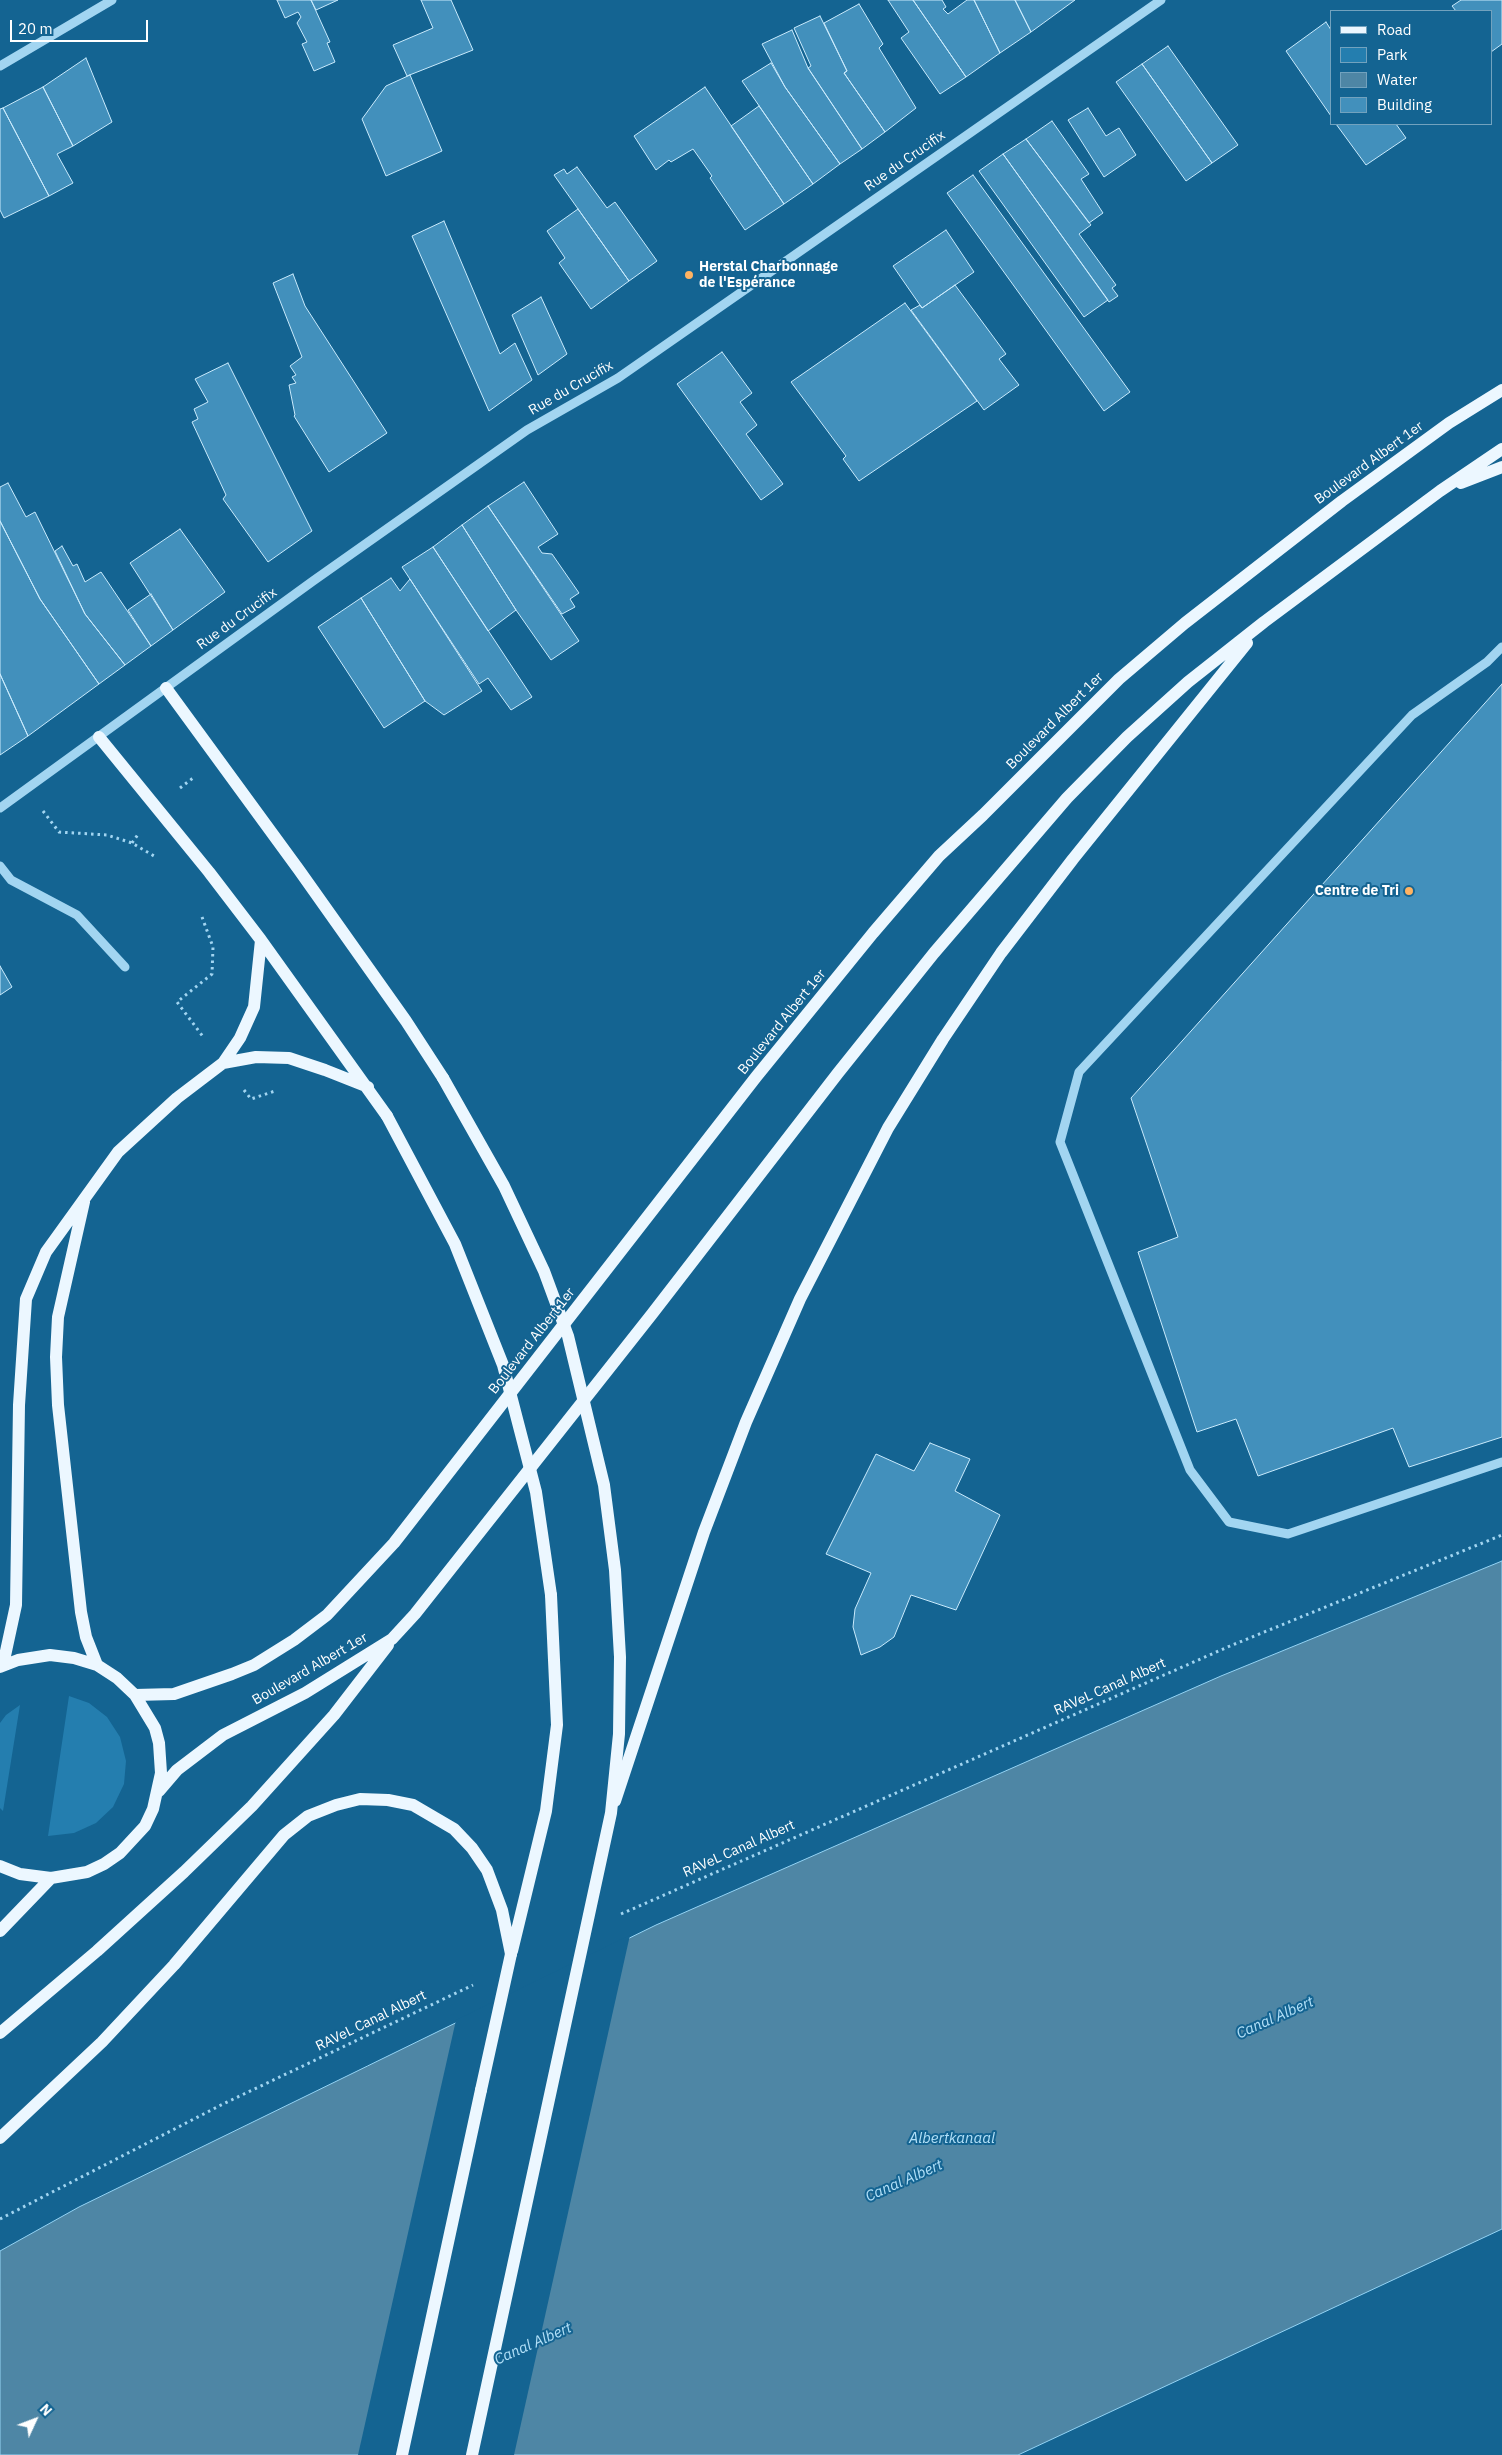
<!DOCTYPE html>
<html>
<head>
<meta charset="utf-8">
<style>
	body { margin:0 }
	#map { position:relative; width:1502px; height:2455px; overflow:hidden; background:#146492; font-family:"IBM Plex Sans",sans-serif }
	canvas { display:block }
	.legend { position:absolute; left:1330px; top:10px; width:162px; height:115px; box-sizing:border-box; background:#146492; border:1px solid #72a2be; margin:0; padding:6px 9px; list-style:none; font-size:15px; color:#fff }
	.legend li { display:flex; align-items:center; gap:10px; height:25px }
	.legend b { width:25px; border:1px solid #72a2be }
	.north { position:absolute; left:10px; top:2395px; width:50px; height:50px; -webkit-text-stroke:4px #146492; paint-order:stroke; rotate:47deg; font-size:14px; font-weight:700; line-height:20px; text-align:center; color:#fff }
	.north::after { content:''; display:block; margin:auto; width:18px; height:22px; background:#fff; clip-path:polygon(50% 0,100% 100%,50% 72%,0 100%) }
	.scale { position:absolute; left:10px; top:20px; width:138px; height:22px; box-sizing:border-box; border:2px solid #fff; border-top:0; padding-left:6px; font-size:15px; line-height:18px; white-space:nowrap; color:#fff; -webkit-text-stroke:4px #146492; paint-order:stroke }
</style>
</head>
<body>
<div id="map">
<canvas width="1502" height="2455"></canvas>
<ul class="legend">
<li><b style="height:6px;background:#ecf7ff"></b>Road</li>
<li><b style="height:14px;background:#247eaf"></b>Park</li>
<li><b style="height:14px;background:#4e86a5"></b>Water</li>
<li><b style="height:14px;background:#4290bc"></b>Building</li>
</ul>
<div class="north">N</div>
<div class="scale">20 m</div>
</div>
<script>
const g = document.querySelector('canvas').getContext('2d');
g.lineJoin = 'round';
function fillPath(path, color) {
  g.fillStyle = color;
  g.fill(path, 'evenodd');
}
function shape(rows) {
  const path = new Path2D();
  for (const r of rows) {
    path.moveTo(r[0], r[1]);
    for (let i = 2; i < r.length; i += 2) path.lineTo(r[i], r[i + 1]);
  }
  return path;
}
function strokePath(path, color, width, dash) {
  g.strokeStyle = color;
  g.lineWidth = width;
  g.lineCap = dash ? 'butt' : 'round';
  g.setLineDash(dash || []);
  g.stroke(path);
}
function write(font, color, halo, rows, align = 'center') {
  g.font = font + ' "IBM Plex Sans",sans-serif';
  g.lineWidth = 4;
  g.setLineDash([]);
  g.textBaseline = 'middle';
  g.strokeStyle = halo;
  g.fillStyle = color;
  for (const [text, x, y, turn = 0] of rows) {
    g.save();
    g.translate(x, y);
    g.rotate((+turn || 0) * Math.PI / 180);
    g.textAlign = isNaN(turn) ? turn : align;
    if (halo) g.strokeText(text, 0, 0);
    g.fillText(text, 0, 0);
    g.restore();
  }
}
fillPath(shape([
	[69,1696,89,1703,107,1717,120,1737,126,1761,124,1784,113,1807,96,1823,74,1833,48,1836],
	[20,1705,3,1811,0,1808,0,1723,6,1715]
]), '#247eaf');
const water = shape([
	[1502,1561,1502,2229,1018,2455,0,2455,0,2251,79,2207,656,1925,1221,1676,1502,1561]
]);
fillPath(water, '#4e86a5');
strokePath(water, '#94d3f4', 1);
fillPath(shape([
	[630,1935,514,2455,358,2455,456,2020]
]), '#146492');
const building = shape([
	[277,0,311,0,330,42,327,43,335,62,314,71,302,44,307,42,297,23,301,17,298,12,285,18,277,0],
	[311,0,338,0,316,10,311,0],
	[421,0,451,0,473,50,407,76,393,45,433,28,421,0],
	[888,0,913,0,966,77,940,94,901,38,909,32,888,0],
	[913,0,942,0,946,7,943,9,948,14,967,0,974,0,1000,53,966,77,913,0],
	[974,0,1015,0,1031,32,1000,53,974,0],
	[1015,0,1075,0,1031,32,1015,0],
	[1461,0,1502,0,1502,44,1491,52,1491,11,1456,11,1452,6,1461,0],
	[859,4,883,44,879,48,916,108,885,132,844,73,847,71,824,23,859,4],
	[820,16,847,71,844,73,885,132,862,149,808,68,811,66,794,28,820,16],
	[1326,22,1331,30,1331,116,1286,51,1326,22],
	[792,30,808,68,862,149,840,164,785,87,762,44,792,30],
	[1168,46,1238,145,1212,163,1142,64,1168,46],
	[86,58,112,122,73,146,43,87,86,58],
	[771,63,785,87,840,164,813,184,742,81,771,63],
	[1142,64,1212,163,1186,181,1116,82,1142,64],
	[410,75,442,151,386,176,362,119,386,86,410,75],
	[43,87,73,146,57,154,73,183,49,196,3,108,43,87],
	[705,87,784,204,745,230,710,178,712,176,693,149,671,162,669,160,656,170,634,136,705,87],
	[759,106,813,184,784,204,731,126,759,106],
	[3,108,49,196,4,218,0,210,0,109,3,108],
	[1088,108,1106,136,1119,128,1136,155,1104,177,1068,120,1088,108],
	[1052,121,1089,174,1081,179,1103,213,1089,223,1026,139,1052,121],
	[1336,124,1396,124,1406,138,1366,165,1336,124],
	[1026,139,1091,225,1079,234,1116,285,1112,288,1118,296,1109,302,1003,154,1026,139],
	[1003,154,1108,300,1084,317,979,171,1003,154],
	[577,167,607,208,615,202,657,261,629,281,554,175,564,169,567,174,577,167],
	[973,175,1130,392,1104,411,947,193,973,175],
	[578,209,629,281,591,309,559,263,565,258,547,231,578,209],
	[444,221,500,354,515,343,532,380,489,411,412,236,444,221],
	[946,230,974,272,922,308,893,266,946,230],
	[293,274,305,306,387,433,329,472,294,416,295,415,289,385,296,383,292,377,296,375,290,366,302,357,273,283,293,274],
	[955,285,1006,354,999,359,1019,385,984,410,911,310,920,305,922,308,955,285],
	[541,297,567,354,538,375,512,315,541,297],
	[905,303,977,401,859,481,843,459,846,456,791,382,905,303],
	[722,352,752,393,740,402,757,425,746,434,783,484,761,500,677,384,722,352],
	[228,363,312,531,268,562,223,499,226,495,192,422,198,419,194,409,208,402,195,379,228,363],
	[524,482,558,534,538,547,542,553,552,554,579,593,570,599,575,607,562,614,488,506,524,482],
	[8,483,26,517,35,512,85,614,125,665,99,684,40,599,0,521,0,487,8,483],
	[488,506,579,641,551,660,516,610,462,525,488,506],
	[0,521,40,599,99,684,28,736,0,674,0,521],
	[462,525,516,610,488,631,433,547,462,525],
	[180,529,225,592,173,630,130,563,180,529],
	[62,546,73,566,77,564,85,582,101,572,151,646,125,665,85,614,55,551,62,546],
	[433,547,532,697,511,710,488,678,479,684,402,567,433,547],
	[391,578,400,591,410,579,482,691,444,715,425,701,361,598,391,578],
	[151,594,173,630,151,646,128,610,151,594],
	[361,598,425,701,384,728,318,627,361,598],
	[0,674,28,736,0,755,0,674],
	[1502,684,1502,1437,1409,1467,1393,1428,1258,1476,1236,1419,1197,1432,1138,1252,1178,1237,1131,1098,1502,684],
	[0,966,12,987,0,995,0,966],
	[930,1443,970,1459,955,1491,1000,1515,956,1610,911,1595,894,1637,880,1647,861,1655,853,1627,855,1609,871,1573,826,1554,876,1454,914,1471,930,1443]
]);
fillPath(building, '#4290bc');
strokePath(building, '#c9eafc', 1);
strokePath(shape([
	[180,788,193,778],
	[43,811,59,832,107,835,132,843,154,856],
	[132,843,139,833],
	[202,917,213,947,212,974,177,1002,204,1038],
	[244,1090,251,1099,275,1091],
	[621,1914,1230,1646,1502,1535],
	[0,2219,223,2104,473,1985]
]), '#a2d5f1', 3, [2.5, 4]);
strokePath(shape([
	[0,66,112,0],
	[1502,647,1487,662,1412,715,1079,1072,1060,1142,1190,1470,1229,1522,1288,1534,1502,1462],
	[0,808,313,581,527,430,618,378,1161,0],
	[0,866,11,880,77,915,125,967]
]), '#a2d5f1', 9);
strokePath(shape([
	[1461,483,1502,467],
	[166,688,299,870,406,1021,443,1078],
	[99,737,209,872,261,940,387,1116],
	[223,1063,256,1057,289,1058,325,1070,368,1087],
	[84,1202,58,1317,56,1357,58,1405,81,1612,86,1637,97,1665],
	[3,1665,16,1605,19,1405,26,1299,46,1252,118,1152,177,1098,223,1063,240,1038,254,1007,261,940],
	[0,1667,18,1660,50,1655,74,1658,97,1665,117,1678,135,1695,155,1728,159,1743,161,1773,153,1809,145,1826,120,1853,104,1864,87,1872,51,1878,20,1874,0,1866],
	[135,1695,174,1694,232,1674,254,1665,294,1640,327,1615,394,1543,756,1077,873,933,939,856,983,815,1119,679,1185,623,1342,501,1449,423,1502,390],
	[159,1791,177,1770,223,1735,305,1693,392,1639,415,1614,652,1314,838,1073,934,953,1067,798,1127,737,1188,682,1264,622,1440,491,1502,449],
	[615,1801,704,1532,746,1422,800,1299,888,1128,943,1039,1001,953,1073,859,1247,643],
	[0,1931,51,1878],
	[512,1951,546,1811,557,1725,551,1595],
	[0,2033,97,1951,184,1872,252,1806,334,1715,388,1645],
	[0,2138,102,2042,174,1965,284,1835,308,1816,336,1805,360,1799,388,1800,413,1805,454,1829,472,1848,487,1870,502,1910,511,1954],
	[402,2455,481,2090]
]), '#ecf7ff', 12);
strokePath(shape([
	[443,1078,504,1186,544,1271,568,1336,604,1485,615,1570,620,1657,619,1734,611,1813,472,2455],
	[387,1116,455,1244,503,1365,536,1492,551,1595],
	[481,2090,511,1954]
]), '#ecf7ff', 12);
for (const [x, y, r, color] of [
	[689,275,5,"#ffb362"],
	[1409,891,5,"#ffb362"]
]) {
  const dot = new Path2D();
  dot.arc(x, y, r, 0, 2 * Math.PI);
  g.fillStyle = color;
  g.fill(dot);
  strokePath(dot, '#146492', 2);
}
write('14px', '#fff', '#146492', [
	["Rue du Crucifix",905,161,-35],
	["Rue du Crucifix",571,388,-30],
	["Boulevard Albert 1er",1369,463,-36],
	["Rue du Crucifix",237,619,-36],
	["Boulevard Albert 1er",1055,721,-45],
	["Boulevard Albert 1er",782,1022,-51],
	["Boulevard Albert 1er",532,1341,-52],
	["Boulevard Albert 1er",310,1669,-30],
	["RAVeL Canal Albert",1110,1687,-24],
	["RAVeL Canal Albert",739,1849,-24],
	["RAVeL Canal Albert",371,2021,-26]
]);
write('bold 14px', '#fff', '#146492', [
	["Herstal Charbonnage",699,267],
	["de l'Espérance",699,283],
	["Centre de Tri",1399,891,"right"]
], 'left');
write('italic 15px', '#b2e0f8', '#146492', [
	["Canal Albert",1275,2018,-24],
	["Albertkanaal",952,2139],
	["Canal Albert",904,2181,-24],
	["Canal Albert",533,2344,-24]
]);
</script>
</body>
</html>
